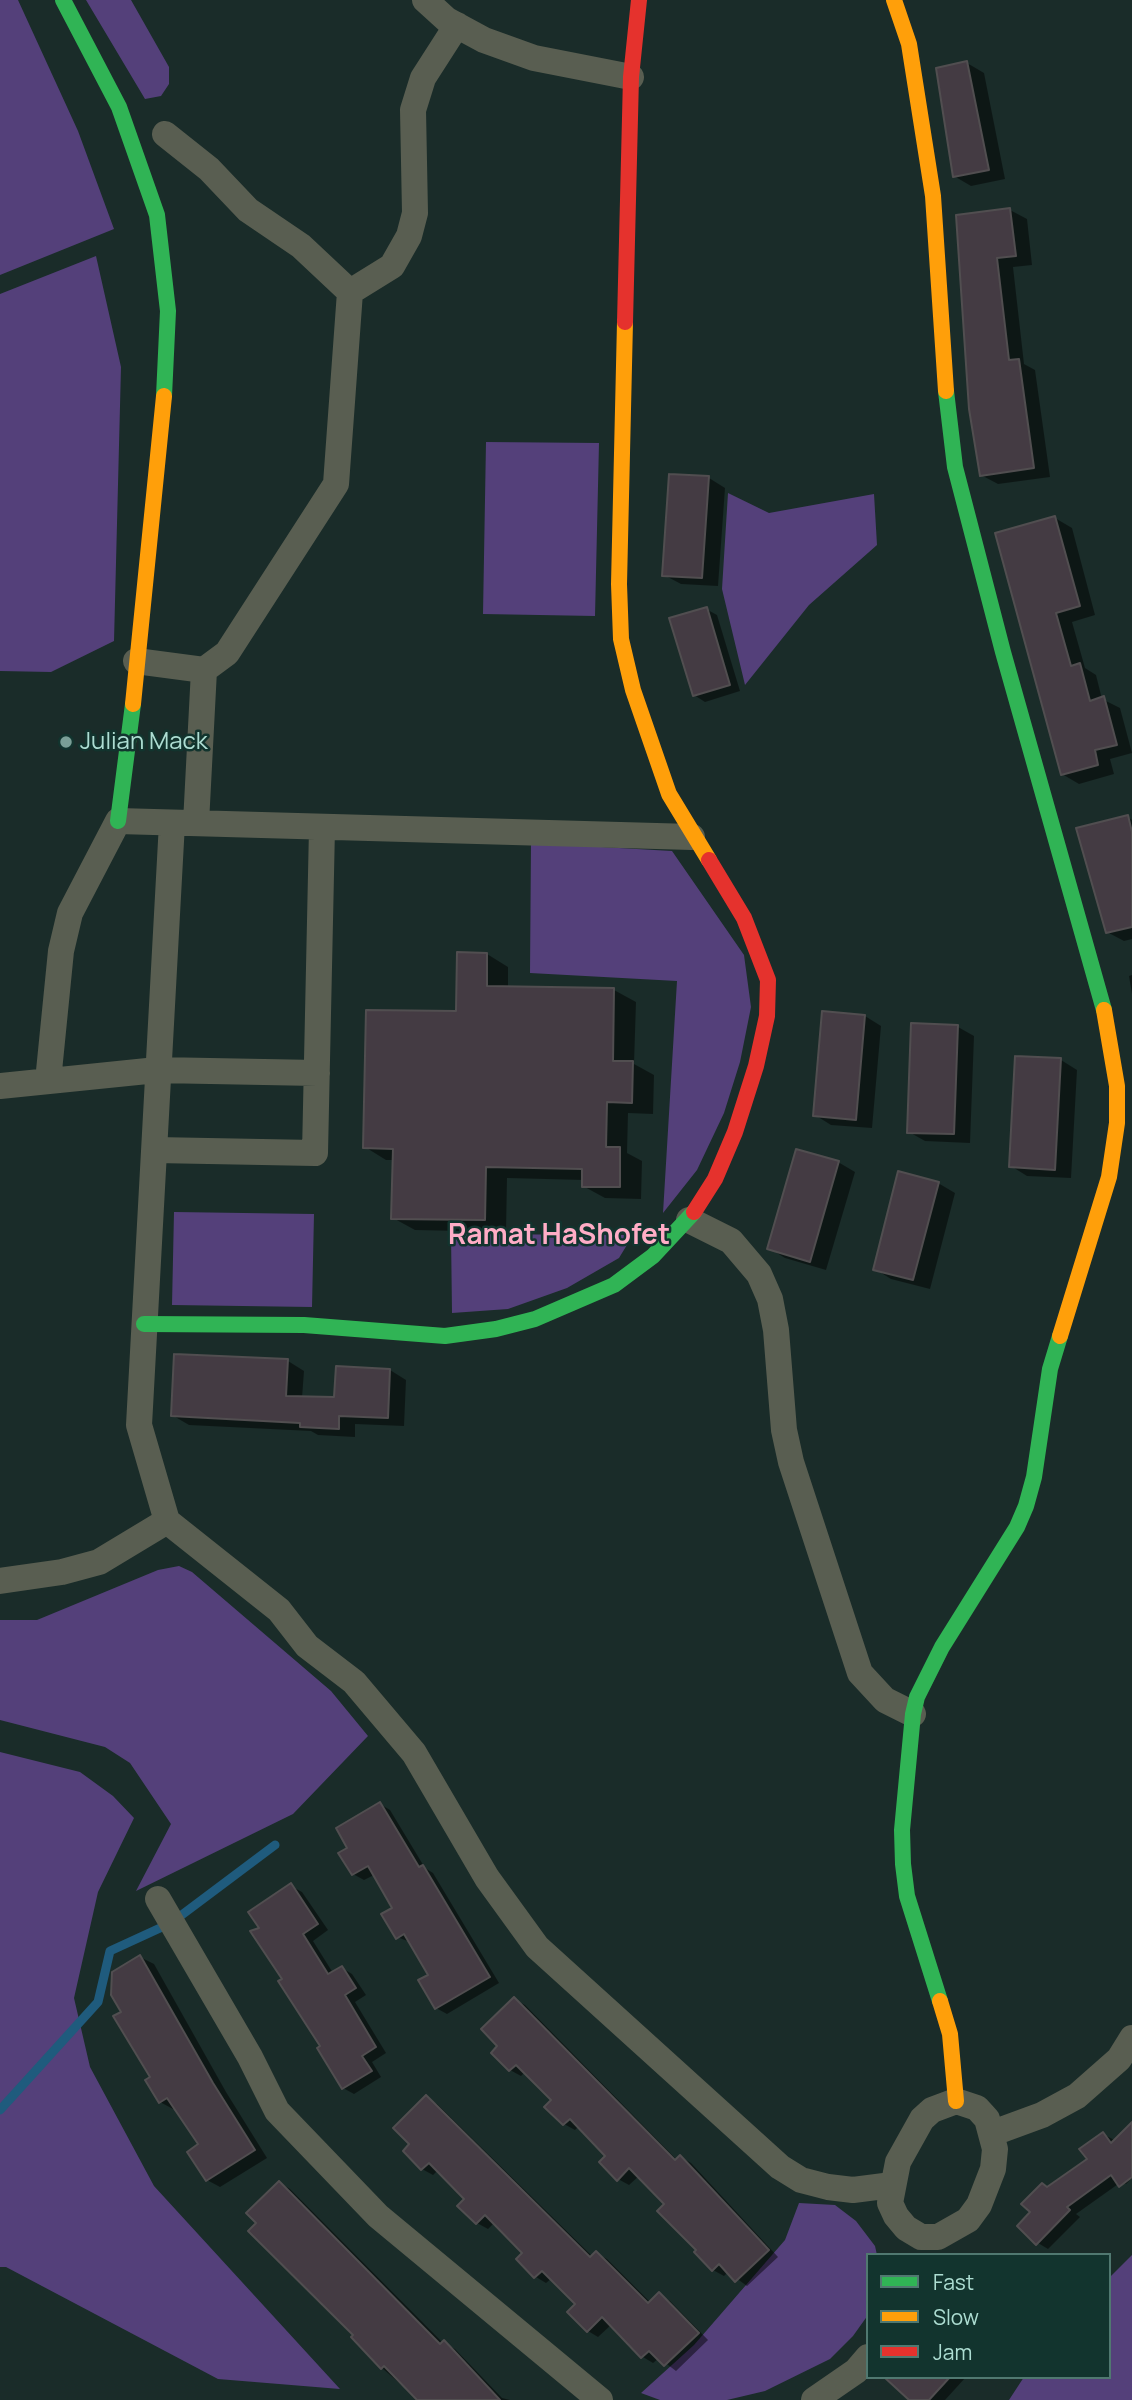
<!DOCTYPE html>
<html>
<head>
<meta charset="utf-8">
<style>
	body { margin:0 }
	#map { position:relative; width:1132px; height:2400px; overflow:hidden; background:#1a2c29; font-family:Manrope,sans-serif }
	canvas { display:block }
	.legend { position:absolute; left:866px; top:2253px; width:245px; height:126px; box-sizing:border-box; background:#12342e; border:2px solid #507870; margin:0; padding:9px 12px; list-style:none; font-size:21px; color:#adddd2 }
	.legend li { display:flex; align-items:center; gap:14px; height:35px }
	.legend b { width:35px; border:2px solid #507870 }
</style>
</head>
<body>
<div id="map">
<canvas width="1132" height="2400"></canvas>
<ul class="legend">
<li><b style="height:9px;background:#30b455"></b>Fast</li>
<li><b style="height:9px;background:#ff9f0a"></b>Slow</li>
<li><b style="height:9px;background:#e5322d"></b>Jam</li>
</ul>
</div>
<script>
const g = document.querySelector('canvas').getContext('2d');
g.lineJoin = 'round';
function fillPath(path, color) {
  g.fillStyle = color;
  g.fill(path, 'evenodd');
}
function shape(rows) {
  const path = new Path2D();
  for (const r of rows) {
    path.moveTo(r[0], r[1]);
    for (let i = 2; i < r.length; i += 2) path.lineTo(r[i], r[i + 1]);
  }
  return path;
}
function strokePath(path, color, width, dash) {
  g.strokeStyle = color;
  g.lineWidth = width;
  g.lineCap = dash ? 'butt' : 'round';
  g.setLineDash(dash || []);
  g.stroke(path);
}
function write(font, color, halo, rows, align = 'center') {
  g.font = font + ' Manrope,sans-serif';
  g.lineWidth = 5;
  g.setLineDash([]);
  g.textBaseline = 'middle';
  g.strokeStyle = halo;
  g.fillStyle = color;
  for (const [text, x, y, turn = 0] of rows) {
    g.save();
    g.translate(x, y);
    g.rotate((+turn || 0) * Math.PI / 180);
    g.textAlign = isNaN(turn) ? turn : align;
    if (halo) g.strokeText(text, 0, 0);
    g.fillText(text, 0, 0);
    g.restore();
  }
}
fillPath(shape([
	[0,0,18,0,78,131,114,229,0,275],
	[86,0,131,0,169,67,169,84,161,96,145,99],
	[96,256,121,367,114,641,51,672,0,671,0,294],
	[486,442,599,443,595,616,483,614],
	[728,493,769,513,874,494,877,545,809,605,745,685,722,589],
	[531,843,672,851,744,955,751,1007,740,1062,724,1113,697,1170,663,1213,677,981,530,973],
	[174,1212,314,1214,312,1307,172,1305],
	[451,1234,633,1235,619,1258,567,1288,508,1309,452,1313],
	[179,1566,192,1572,331,1691,368,1736,293,1814,136,1891,171,1824,130,1763,105,1747,0,1720,0,1620,37,1620,158,1570],
	[0,1752,80,1772,113,1796,134,1818,98,1892,74,1998,90,2067,154,2186,340,2389,218,2379,6,2267,0,2267],
	[799,2203,835,2205,856,2221,875,2246,877,2255,868,2255,868,2315,853,2336,830,2359,765,2391,727,2400,660,2400,641,2393,694,2345,785,2240],
	[1132,2255,1132,2400,1009,2400,1024,2377,1109,2377,1109,2278]
]), '#54407a');
fillPath(shape([
	[967,63,984,73,1005,179,971,186,954,176],
	[1010,210,1027,219,1032,265,1013,267,1024,364,1035,370,1050,477,998,484,981,475,958,216],
	[709,478,725,488,718,586,681,584,664,575],
	[1055,518,1072,528,1095,615,1072,622,1085,668,1096,675,1102,699,1120,708,1132,753,1110,759,1114,774,1079,784,1062,774,997,534],
	[706,609,717,615,740,691,705,702,694,695],
	[1128,817,1132,820,1132,939,1124,941,1107,932],
	[487,954,508,967,508,988,614,990,636,1002,634,1064,654,1075,653,1114,628,1113,627,1153,642,1161,641,1199,605,1198,583,1186,584,1180,507,1178,506,1232,415,1230,393,1218,394,1160,386,1160,365,1147,458,1013],
	[1132,975,1132,994,1129,976],
	[865,1016,881,1026,872,1128,831,1125,815,1115],
	[958,1027,974,1036,970,1143,925,1141,909,1132],
	[1061,1060,1077,1070,1071,1178,1027,1176,1011,1166],
	[838,1162,855,1172,826,1270,785,1258,769,1248],
	[938,1183,955,1193,930,1289,891,1279,875,1269],
	[288,1361,304,1371,302,1398,336,1399,390,1370,406,1380,404,1426,355,1424,355,1437,318,1435,311,1431,189,1425,172,1415],
	[380,1804,390,1810,425,1868,433,1873,499,1983,447,2014,436,2008,430,1975,410,1942,397,1937,394,1909,374,1875,364,1880,353,1874,341,1853,349,1848],
	[291,1886,302,1892,328,1930,313,1941,333,1973,342,1968,352,1974,366,1995,355,2002,386,2053,372,2062,381,2077,354,2094,343,2088,284,1980,261,1929],
	[140,1957,154,1964,226,2092,267,2158,220,2187,207,2180,201,2145,176,2108,173,2109,160,2102,124,2013],
	[514,1999,525,2005,677,2160,681,2157,691,2163,778,2257,747,2286,728,2272,724,2276,713,2270,666,2204,639,2176,629,2185,618,2179,608,2156,579,2126,575,2130,564,2124,554,2100,525,2072,521,2076,510,2070,500,2046],
	[426,2098,437,2104,593,2257,596,2253,607,2259,651,2303,659,2295,670,2301,708,2340,676,2371,659,2358,653,2363,643,2357,611,2325,598,2337,588,2331,578,2304,552,2278,546,2283,536,2277,518,2259,525,2253,495,2222,488,2229,477,2223,460,2206,466,2199,438,2170,433,2175,422,2169,412,2144],
	[1132,2124,1132,2178,1126,2184,1121,2182,1076,2214,1080,2217,1048,2249,1038,2243,1049,2188,1089,2160,1103,2134,1116,2141],
	[280,2183,290,2189,443,2343,455,2349,502,2398,510,2400,419,2400,382,2368,258,2223],
	[899,2377,966,2377,945,2400,912,2400]
]), '#0007');
strokePath(shape([
	[0,2110,98,2002,110,1951,171,1923,275,1845]
]), '#1f5b7d', 9);
const building = shape([
	[967,61,989,170,953,177,936,68,967,61],
	[1010,208,1016,256,997,258,1009,360,1019,359,1034,468,980,476,969,409,956,215,1010,208],
	[669,474,709,476,702,578,662,576,669,474],
	[1055,516,1080,606,1056,613,1071,666,1080,663,1090,701,1104,696,1117,745,1095,750,1098,765,1061,775,995,533,1055,516],
	[707,607,730,685,693,696,669,618,707,607],
	[1128,815,1132,832,1132,927,1106,933,1076,828,1128,815],
	[457,952,487,953,487,986,614,988,613,1061,633,1061,632,1103,607,1102,606,1147,620,1147,620,1187,582,1187,582,1169,486,1167,485,1220,391,1219,393,1149,363,1148,366,1010,456,1011,457,952],
	[822,1011,865,1015,856,1120,813,1116,822,1011],
	[911,1023,958,1025,954,1134,907,1133,911,1023],
	[1015,1056,1061,1058,1055,1170,1009,1167,1015,1056],
	[796,1149,839,1161,810,1262,767,1249,796,1149],
	[898,1171,939,1182,913,1280,873,1270,898,1171],
	[174,1354,288,1359,286,1396,334,1397,336,1366,390,1369,388,1418,339,1416,339,1429,300,1427,300,1423,171,1416,174,1354],
	[380,1802,419,1867,423,1865,490,1977,435,2009,418,1980,428,1975,404,1934,396,1939,381,1914,392,1908,368,1866,352,1875,338,1853,347,1848,336,1828,380,1802],
	[291,1883,318,1924,303,1934,328,1974,342,1966,356,1988,345,1995,376,2047,362,2056,372,2071,342,2089,317,2048,320,2046,278,1981,282,1979,250,1931,259,1928,248,1912,291,1883],
	[140,1955,213,2083,255,2150,206,2181,187,2152,198,2144,167,2098,159,2103,145,2080,150,2077,113,2016,121,2012,111,1995,112,1972,140,1955],
	[514,1997,675,2160,680,2155,769,2250,735,2282,719,2264,712,2271,694,2252,696,2250,657,2211,664,2204,629,2168,617,2181,599,2162,605,2156,570,2119,563,2125,544,2107,551,2100,516,2065,509,2071,491,2053,497,2046,481,2029,514,1997],
	[426,2095,590,2257,596,2251,648,2303,659,2292,699,2333,664,2366,649,2351,641,2358,602,2317,587,2332,567,2312,575,2304,542,2271,534,2278,516,2259,522,2253,485,2215,476,2224,457,2206,464,2199,429,2163,421,2170,403,2151,409,2144,393,2128,426,2095],
	[1132,2122,1132,2177,1119,2187,1111,2175,1067,2207,1070,2210,1036,2245,1017,2226,1030,2212,1021,2204,1042,2183,1047,2187,1087,2159,1079,2149,1103,2132,1111,2143,1132,2122],
	[279,2181,440,2344,444,2340,500,2400,417,2400,384,2366,381,2369,351,2337,353,2335,248,2231,256,2223,246,2213,279,2181],
	[884,2377,950,2377,929,2400,909,2400,884,2377]
]);
fillPath(building, '#443b43');
strokePath(building, '#514e50', 2);
strokePath(shape([
	[425,0,447,20,484,40,534,58,631,77],
	[350,292,392,266,409,236,415,213,413,110,423,78,457,25],
	[136,661,204,670,227,653,336,484,350,292,301,246,248,210,209,169,165,134],
	[172,823,139,1425,167,1521,279,1610,307,1646,354,1682,414,1753,487,1878,537,1947,780,2167,801,2180,828,2187,853,2190,892,2185],
	[196,823,204,670],
	[48,1081,61,951,70,913,118,821,692,837],
	[0,1086,157,1070,317,1073],
	[155,1150,315,1153,322,828],
	[689,1220,731,1241,759,1274,770,1299,776,1330,784,1430,791,1462,860,1673,885,1700,913,1714],
	[0,1581,62,1572,99,1562,167,1521],
	[158,1899,250,2057,277,2111,378,2216,600,2400],
	[956,2101,977,2108,987,2119,995,2149,993,2169,979,2205,968,2220,938,2237,921,2237,906,2228,896,2216,890,2203,898,2162,922,2119,932,2110,956,2101],
	[993,2133,1042,2115,1077,2096,1119,2059,1132,2038],
	[814,2400,856,2371,868,2357]
]), '#595e51', 26);
strokePath(shape([
	[63,0,119,107,157,215,168,311,164,396],
	[946,391,955,467,1003,652,1104,1010],
	[118,821,133,704],
	[144,1324,304,1325,445,1336,496,1329,535,1319,614,1285,653,1256,694,1212],
	[940,2001,907,1896,903,1864,902,1830,913,1714,917,1697,942,1647,1017,1527,1026,1506,1034,1477,1050,1369,1060,1336]
]), '#30b455', 16);
strokePath(shape([
	[894,0,909,44,933,196,946,391],
	[625,322,619,584,621,639,633,690,669,794,709,860],
	[133,704,164,396],
	[1060,1336,1109,1177,1117,1123,1117,1086,1104,1010],
	[940,2001,950,2034,956,2101]
]), '#ff9f0a', 16);
strokePath(shape([
	[625,322,631,77,639,0],
	[694,1212,715,1179,735,1132,756,1066,767,1016,768,980,744,918,709,860]
]), '#e5322d', 16);
for (const [x, y, r, color] of [
	[66,742,7,"#7a9f97"]
]) {
  const dot = new Path2D();
  dot.arc(x, y, r, 0, 2 * Math.PI);
  g.fillStyle = color;
  g.fill(dot);
  strokePath(dot, '#12342e', 2.5);
}
write('24px', '#adddd2', '#12342e', [
	["Julian Mack",80,742]
], 'left');
write('bold 28px', '#ffadc6', '#12342e', [
	["Ramat HaShofet",559,1236]
]);
</script>
</body>
</html>
